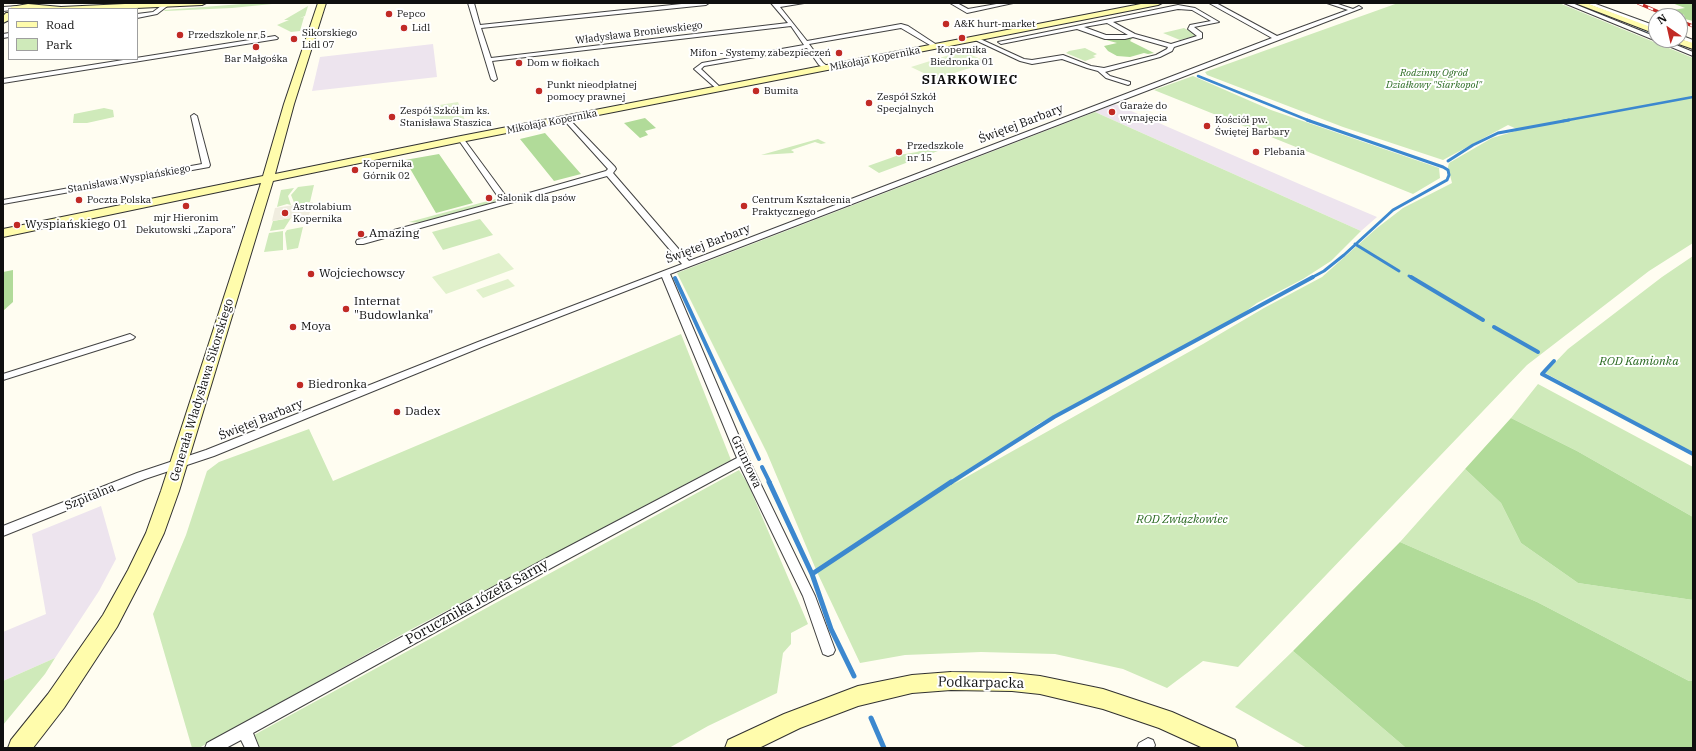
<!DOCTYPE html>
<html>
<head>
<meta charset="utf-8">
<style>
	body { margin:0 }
	#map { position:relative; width:1696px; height:751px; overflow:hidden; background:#fffdf1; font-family:"IBM Plex Serif",serif }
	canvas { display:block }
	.frame { position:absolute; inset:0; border:4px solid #0f0f0f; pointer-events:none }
	.legend { position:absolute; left:8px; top:8px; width:130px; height:52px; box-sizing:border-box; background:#fff; border:1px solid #9f9f9f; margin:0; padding:5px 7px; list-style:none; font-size:12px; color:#0f0f0f }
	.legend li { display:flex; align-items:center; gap:8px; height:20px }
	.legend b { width:20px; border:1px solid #9f9f9f }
	.north { position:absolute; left:1648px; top:8px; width:40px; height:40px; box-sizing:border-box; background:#fff; border:1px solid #9f9f9f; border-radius:50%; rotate:326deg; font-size:11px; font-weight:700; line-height:16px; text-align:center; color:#0f0f0f }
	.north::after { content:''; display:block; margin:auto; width:14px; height:18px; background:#c12a25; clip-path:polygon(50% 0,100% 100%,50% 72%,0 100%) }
</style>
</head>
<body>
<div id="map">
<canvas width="1696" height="751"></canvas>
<div class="frame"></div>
<ul class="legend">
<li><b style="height:5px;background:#fffcac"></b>Road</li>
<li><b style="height:11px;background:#cfeaba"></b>Park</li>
</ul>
<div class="north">N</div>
</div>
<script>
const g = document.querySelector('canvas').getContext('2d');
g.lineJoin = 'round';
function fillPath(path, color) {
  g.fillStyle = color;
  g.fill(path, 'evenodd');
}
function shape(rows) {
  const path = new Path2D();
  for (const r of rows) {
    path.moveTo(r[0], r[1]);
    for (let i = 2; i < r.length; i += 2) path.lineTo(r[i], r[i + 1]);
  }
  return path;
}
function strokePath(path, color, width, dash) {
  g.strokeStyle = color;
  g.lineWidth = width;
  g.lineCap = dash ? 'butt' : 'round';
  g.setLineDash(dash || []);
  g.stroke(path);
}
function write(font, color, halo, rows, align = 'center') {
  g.font = font + ' "IBM Plex Serif",serif';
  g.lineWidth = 4;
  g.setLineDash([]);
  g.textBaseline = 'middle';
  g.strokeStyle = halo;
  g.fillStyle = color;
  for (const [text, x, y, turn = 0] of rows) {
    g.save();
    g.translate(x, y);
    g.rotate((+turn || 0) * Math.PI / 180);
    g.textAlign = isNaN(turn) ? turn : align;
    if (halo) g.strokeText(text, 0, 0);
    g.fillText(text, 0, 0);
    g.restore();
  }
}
fillPath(shape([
	[433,44,437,77,312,91,320,57],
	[1115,104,1304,186,1377,217,1361,231,1095,112],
	[101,506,116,559,99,591,55,658,3,681,3,632,46,614,32,534]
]), '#ede4ee');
fillPath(shape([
	[255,3,282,3,232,8,165,11,164,10],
	[1398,3,1559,3,1693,58,1693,243,1649,271,1527,365,1238,667,1203,661,1167,688,1123,669,1055,654,981,652,905,655,860,663,817,572,767,453,677,273,1095,112,1361,231,1331,261,1303,279,1257,303,1238,317,1038,424,954,484,1203,344,1264,308,1322,277,1377,228,1403,208,1452,183,1448,167,1449,163,1492,138,1519,130,1508,125,1443,160,1343,127,1207,75,1205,72],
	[308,6,305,16,300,18,304,17,300,31,291,32,277,25,289,20,284,20],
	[1184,28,1196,34,1195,36,1180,40,1163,33],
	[1085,48,1097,54,1093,56,1096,57,1085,61,1066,53,1069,51],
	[1193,76,1271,110,1439,168,1440,178,1413,194,1154,90],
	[104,108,113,110,114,117,87,123,73,123,74,114],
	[818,139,826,143,821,144,815,142,791,150,794,152,793,153,761,155],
	[939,144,946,148,879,173,868,166,899,155,917,152],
	[314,185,310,202,295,205,291,195,298,187],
	[294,188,288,196,291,205,287,204,277,207,281,190],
	[499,198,491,204,422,223,409,222],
	[291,218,284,229,270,231,273,221],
	[480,219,493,235,443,250,432,232],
	[303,227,298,248,287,250,285,233,287,230],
	[283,231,283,250,264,252,269,233],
	[1693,256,1693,453,1545,373,1568,349,1662,277],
	[681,334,731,460,410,630,199,748,192,748,153,614,186,535,207,471,219,462,309,429,333,481],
	[1538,384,1693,467,1693,517,1577,451,1511,418],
	[1465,469,1501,503,1521,543,1578,583,1693,600,1693,681,1689,681,1537,602,1400,542],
	[739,470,748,484,808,624,791,633,791,644,783,653,777,693,708,726,669,748,259,748,254,735],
	[1293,651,1406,748,1307,748,1235,707],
	[55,658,45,674,3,725,3,681]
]), '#cfeaba');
fillPath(shape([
	[1672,3,1693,3,1693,21,1685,19,1684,15,1673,10,1685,8],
	[1101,37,1133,37,1130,41,1154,53,1148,54,1144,53,1130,57,1117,56,1108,51,1104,46,1117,43,1099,38],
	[645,118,656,128,645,131,648,135,640,138,624,123],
	[545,133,581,174,554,181,520,139],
	[439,154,473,203,436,213,405,160],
	[13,270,13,302,3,311,3,272],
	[1511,418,1577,451,1693,517,1693,600,1578,583,1521,543,1501,503,1465,469],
	[1400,542,1537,602,1689,681,1693,681,1693,748,1406,748,1293,651]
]), '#b1db99');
fillPath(shape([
	[962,51,988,62,936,79,911,67],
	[458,102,466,123,433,129,427,107],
	[499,253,514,269,446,294,432,277],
	[508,279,515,286,483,298,476,290]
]), '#e1f1cc');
fillPath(shape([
	[313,202,309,215,272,221,275,208]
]), '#f0eddf');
strokePath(shape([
	[1635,29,1656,37],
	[1198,76,1310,121],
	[1563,121,1693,97]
]), '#3c88cf', 2.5);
strokePath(shape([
	[1307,120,1443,167,1448,170,1449,175,1447,180,1393,210,1344,255,1324,271,1311,278],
	[1448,161,1473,145,1498,133,1569,120],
	[1355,244,1399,271],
	[1409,276,1413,278]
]), '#3c88cf', 3);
strokePath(shape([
	[1411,277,1483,320],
	[675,278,759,459],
	[1494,327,1538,352],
	[1554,361,1542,374,1693,454],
	[762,467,770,483],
	[950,483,1054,417,1313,277]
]), '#3c88cf', 4);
strokePath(shape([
	[769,482,812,574,831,629,854,676],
	[812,574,951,482],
	[871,718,884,748]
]), '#3c88cf', 5);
const street = shape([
	[165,3,170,4,157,14,137,18,137,14,153,12,165,3],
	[468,3,474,3,480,25,691,3,709,3,706,5,481,28,491,58,788,23,771,3,778,4,804,3,780,7,807,41,901,24,908,26,940,47,935,48,901,28,809,44,823,63,830,68,827,70,819,65,807,48,704,66,701,69,721,88,721,90,719,91,694,69,702,63,804,45,791,26,492,61,497,79,494,81,491,79,468,3],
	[950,3,957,3,968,9,1002,3,1013,3,967,13,950,3],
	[1209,3,1216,3,1277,36,1348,10,1327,3,1335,3,1353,9,1359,6,1362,8,670,274,749,460,815,596,835,650,833,654,828,656,823,654,803,596,740,466,553,567,253,733,259,748,245,748,241,740,226,748,205,748,207,743,545,559,737,458,662,277,484,346,214,456,145,479,3,536,3,526,137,473,206,450,478,342,682,264,607,176,363,244,357,244,356,242,357,240,501,201,458,139,459,138,463,138,508,199,606,171,608,169,563,119,568,118,615,167,616,169,613,173,689,261,1272,38,1209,3],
	[1564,3,1572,3,1656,37,1656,40,1664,40,1693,52,1693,56,1564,3],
	[1585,3,1593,3,1656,26,1656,30,1585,3],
	[1178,5,1195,8,1219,22,1194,27,1202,33,1202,38,1174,47,1172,51,1160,57,1105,72,1110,76,1130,82,1130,84,1128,85,1106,78,1098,71,1087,68,1062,59,1032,64,1020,61,973,39,978,38,1024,59,1032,60,1063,55,1091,66,1104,68,1156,55,1167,49,1168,47,1133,37,1125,39,1105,39,1077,29,1001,44,998,42,1178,5],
	[1178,9,1192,10,1211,21,1190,25,1188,29,1197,36,1171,44,1135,34,1113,22,1178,9],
	[1107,23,1128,35,1106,35,1084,27,1107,23],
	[18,6,20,7,20,9,3,11,3,7,18,6],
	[9,33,9,37,3,38,3,34,9,33],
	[1680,35,1693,40,1693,44,1680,39,1680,35],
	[275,36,278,38,277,39,3,83,3,79,275,36],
	[194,114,197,116,210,165,209,167,3,204,3,200,202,164,191,116,194,114],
	[130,334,135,337,133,339,3,380,3,374,130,334],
	[1148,738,1153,740,1155,745,1154,748,1137,748,1139,743,1148,738]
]);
const secondary = shape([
	[146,3,206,3,202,5,114,9,10,9,11,7,28,4,61,7,146,3],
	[318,3,326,3,294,104,275,174,461,136,1146,3,1162,3,1158,5,461,142,273,181,179,491,164,533,145,573,117,627,64,708,33,748,8,748,11,740,48,694,103,615,128,570,146,533,161,491,261,183,3,237,3,229,263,176,284,104,318,3],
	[1575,3,1586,3,1656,29,1656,34,1575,3],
	[6,13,9,13,9,20,3,23,3,16,6,13],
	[1680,39,1693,43,1693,49,1673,42,1672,40,1680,40,1680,39],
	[951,672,1012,673,1040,676,1103,689,1172,712,1235,740,1238,748,1203,748,1159,728,1103,709,1040,694,1012,691,951,690,912,693,858,706,800,728,759,748,725,748,728,740,784,714,858,686,912,675,951,672]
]);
strokePath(street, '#424242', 2);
strokePath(secondary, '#313131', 2);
fillPath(street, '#fff');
fillPath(secondary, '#fffcac');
const rail = shape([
	[1638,3,1668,16],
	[1680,21,1693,26]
]);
strokePath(rail, '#c12a25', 3);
strokePath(rail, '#fff', 2, [5.5]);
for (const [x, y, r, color] of [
	[389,14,4,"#c12a25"],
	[946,24,4,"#c12a25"],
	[404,28,4,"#c12a25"],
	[180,35,4,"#c12a25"],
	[962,38,4,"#c12a25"],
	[294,39,4,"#c12a25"],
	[256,47,4,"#c12a25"],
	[839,53,4,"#c12a25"],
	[519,63,4,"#c12a25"],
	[539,91,4,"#c12a25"],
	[756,91,4,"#c12a25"],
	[869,103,4,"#c12a25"],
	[1112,112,4,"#c12a25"],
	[392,117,4,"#c12a25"],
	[1207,126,4,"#c12a25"],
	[899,152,4,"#c12a25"],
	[1256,152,4,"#c12a25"],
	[355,170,4,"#c12a25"],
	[489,198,4,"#c12a25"],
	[79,200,4,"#c12a25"],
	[186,206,4,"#c12a25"],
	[744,206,4,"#c12a25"],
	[285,213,4,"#c12a25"],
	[17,225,4,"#c12a25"],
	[361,234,4,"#c12a25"],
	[311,274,4,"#c12a25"],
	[346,309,4,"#c12a25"],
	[293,327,4,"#c12a25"],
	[300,385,4,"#c12a25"],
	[397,412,4,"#c12a25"]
]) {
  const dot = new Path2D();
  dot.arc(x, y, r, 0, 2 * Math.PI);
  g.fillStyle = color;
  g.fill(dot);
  strokePath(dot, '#fff', 1.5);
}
write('10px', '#0f0f0f', '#fff', [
	["Pepco",397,14],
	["A&K hurt-market",954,24],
	["Lidl",412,28],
	["Sikorskiego",302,33],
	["Lidl 07",302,45],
	["Przedszkole nr 5",188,35],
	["Kopernika",962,50,"center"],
	["Biedronka 01",962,62,"center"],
	["Mifon - Systemy zabezpieczeń",831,53,"right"],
	["Bar Małgośka",256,59,"center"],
	["Dom w fiołkach",527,63],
	["Punkt nieodpłatnej",547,85],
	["pomocy prawnej",547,97],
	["Bumita",764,91],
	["Zespół Szkół",877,97],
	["Specjalnych",877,109],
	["Garaże do",1120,106],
	["wynajęcia",1120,118],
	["Zespół Szkół im ks.",400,111],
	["Stanisława Staszica",400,123],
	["Kościół pw.",1215,120],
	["Świętej Barbary",1215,132],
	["Przedszkole",907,146],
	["nr 15",907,158],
	["Plebania",1264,152],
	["Kopernika",363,164],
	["Górnik 02",363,176],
	["Salonik dla psów",497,198],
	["Poczta Polska",87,200],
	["Centrum Kształcenia",752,200],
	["Praktycznego",752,212],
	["Astrolabium",293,207],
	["Kopernika",293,219],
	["mjr Hieronim",186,218,"center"],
	["Dekutowski „Zapora”",186,230,"center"]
], 'left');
write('10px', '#0f0f0f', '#fff', [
	["Władysława Broniewskiego",639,33,-7],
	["Mikołaja Kopernika",875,59,-11],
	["Mikołaja Kopernika",552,122,-11],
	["Stanisława Wyspiańskiego",129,179,-10]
]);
write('italic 10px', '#27681e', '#fff', [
	["Rodzinny Ogród",1434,73],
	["Działkowy \"Siarkopol\"",1434,85]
]);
write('12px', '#0f0f0f', '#fff', [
	["Świętej Barbary",1021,124,-21],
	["Świętej Barbary",708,244,-21],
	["Generała Władysława Sikorskiego",202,390,-73],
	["Świętej Barbary",261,420,-22],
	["Gruntowa",746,462,65],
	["Szpitalna",90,497,-22]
]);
write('12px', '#0f0f0f', '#fff', [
	["Wyspiańskiego 01",25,225],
	["Amazing",369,234],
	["Wojciechowscy",319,274],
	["Internat",354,302],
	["\"Budowlanka\"",354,316],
	["Moya",301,327],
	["Biedronka",308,385],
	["Dadex",405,412]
], 'left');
write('italic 12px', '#27681e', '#fff', [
	["ROD Kamionka",1639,362],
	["ROD Związkowiec",1182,520]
]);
g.letterSpacing = '1px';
write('bold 13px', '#0f0f0f', '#fff', [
	["SIARKOWIEC",970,80]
]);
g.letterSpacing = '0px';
write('14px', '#0f0f0f', '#fff', [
	["Porucznika Józefa Sarny",477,602,-29],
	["Podkarpacka",981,683,1]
]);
</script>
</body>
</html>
